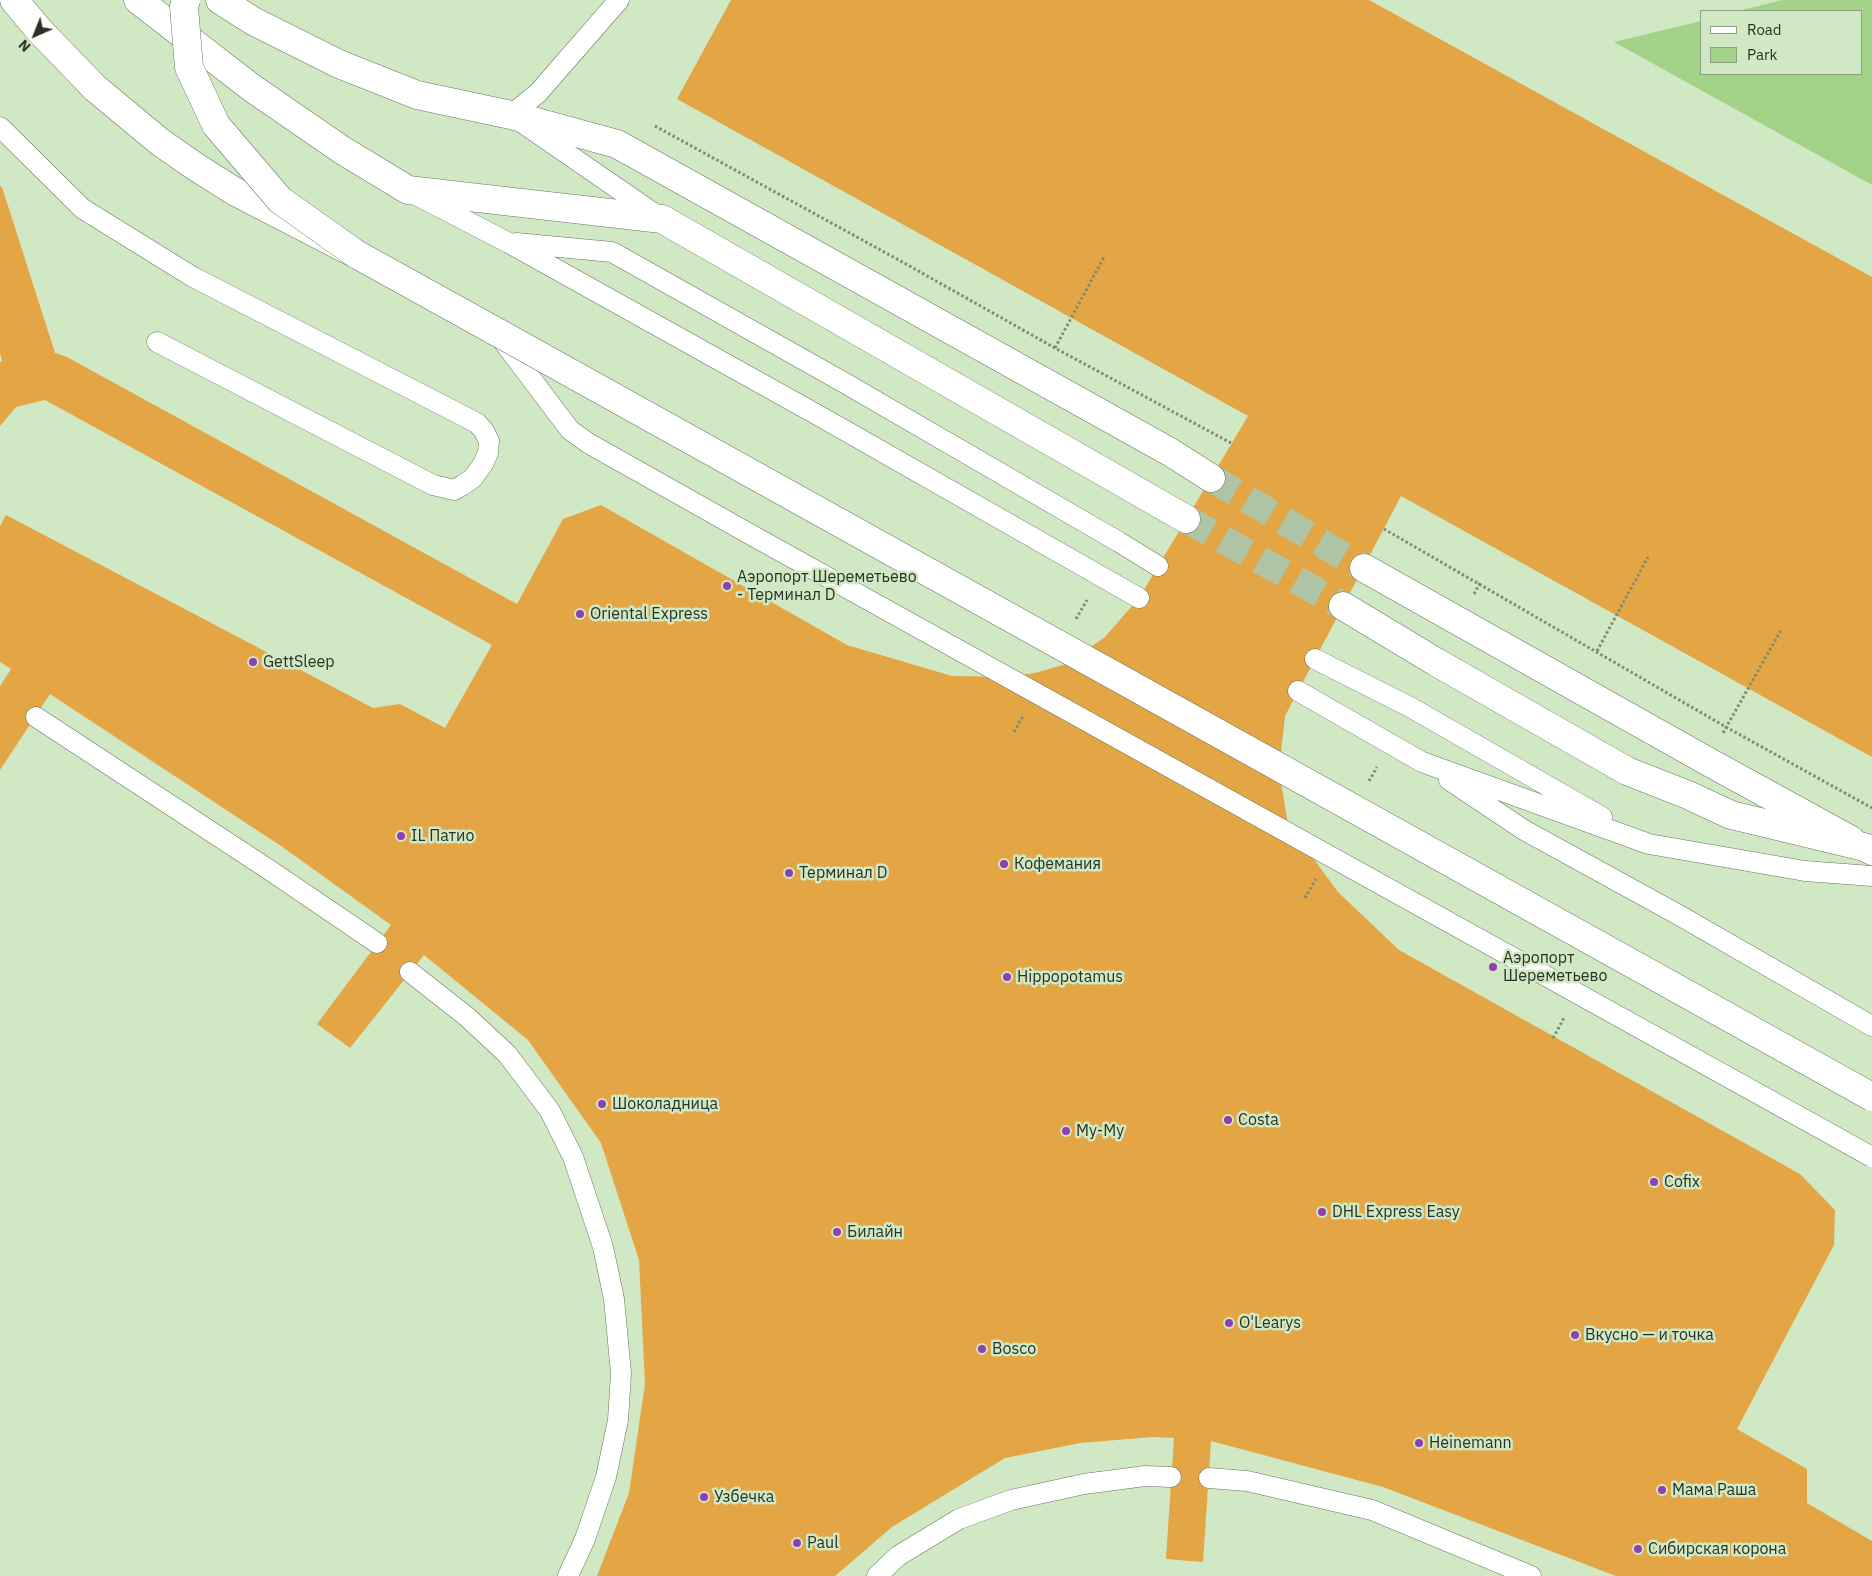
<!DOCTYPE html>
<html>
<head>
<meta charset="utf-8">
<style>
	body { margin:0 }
	#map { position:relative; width:1872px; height:1576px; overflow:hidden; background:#d1e8c5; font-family:"IBM Plex Sans",sans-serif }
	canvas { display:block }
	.legend { position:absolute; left:1700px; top:10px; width:162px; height:65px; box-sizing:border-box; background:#d1e8c5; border:1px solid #8e9f85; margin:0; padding:6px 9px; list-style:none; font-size:15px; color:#293224 }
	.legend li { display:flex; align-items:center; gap:10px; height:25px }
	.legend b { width:25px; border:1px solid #8e9f85 }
	.north { position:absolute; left:10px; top:10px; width:50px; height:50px; -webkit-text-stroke:4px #d1e8c5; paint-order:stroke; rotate:224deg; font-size:14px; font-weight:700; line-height:20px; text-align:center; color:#293224 }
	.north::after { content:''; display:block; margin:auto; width:18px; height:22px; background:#293224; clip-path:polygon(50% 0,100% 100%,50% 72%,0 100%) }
</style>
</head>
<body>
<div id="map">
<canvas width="1872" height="1576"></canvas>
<ul class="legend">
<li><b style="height:6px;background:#fff"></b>Road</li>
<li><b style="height:14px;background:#a3d289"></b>Park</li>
</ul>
<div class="north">N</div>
</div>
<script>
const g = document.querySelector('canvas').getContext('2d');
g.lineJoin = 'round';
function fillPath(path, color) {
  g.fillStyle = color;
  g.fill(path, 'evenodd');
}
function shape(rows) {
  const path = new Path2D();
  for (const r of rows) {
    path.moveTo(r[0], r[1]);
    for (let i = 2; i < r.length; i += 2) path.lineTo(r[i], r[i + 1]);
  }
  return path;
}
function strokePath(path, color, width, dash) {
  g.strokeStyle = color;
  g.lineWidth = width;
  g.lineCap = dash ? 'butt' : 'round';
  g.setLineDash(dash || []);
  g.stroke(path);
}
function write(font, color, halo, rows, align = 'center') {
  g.font = font + ' "IBM Plex Sans",sans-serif';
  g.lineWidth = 5;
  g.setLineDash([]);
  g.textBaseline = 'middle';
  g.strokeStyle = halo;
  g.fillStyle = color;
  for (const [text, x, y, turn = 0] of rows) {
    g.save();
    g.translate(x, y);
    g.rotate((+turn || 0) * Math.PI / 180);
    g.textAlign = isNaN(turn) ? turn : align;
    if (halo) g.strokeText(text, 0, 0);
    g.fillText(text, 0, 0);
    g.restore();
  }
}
fillPath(shape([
	[1782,0,1872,0,1872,185,1614,42,1701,21,1701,74,1861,74,1861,11,1738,11]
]), '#a3d289');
fillPath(shape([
	[731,0,1369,0,1872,277,1872,757,1401,496,1285,716,1279,770,1288,824,1338,892,1399,950,1800,1174,1835,1210,1834,1245,1737,1429,1807,1469,1807,1503,1872,1541,1872,1576,1616,1576,1383,1487,1211,1441,1203,1562,1166,1559,1174,1438,1153,1437,1080,1443,1005,1458,892,1527,835,1576,597,1576,629,1493,645,1384,639,1260,601,1143,528,1040,424,955,350,1048,317,1024,391,925,284,848,50,694,0,770,0,686,11,669,0,662,0,526,6,515,373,708,400,704,445,728,492,645,45,400,16,407,0,426,0,362,2,361,0,353,0,186,2,187,55,353,67,357,517,604,563,519,601,505,847,645,952,676,1006,677,1035,673,1063,665,1104,638,1139,598,1248,416,677,99]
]), '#e4a544');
strokePath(shape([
	[1211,478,1364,568]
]), '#afc4a5', 28, [28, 14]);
strokePath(shape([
	[1186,519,1343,606]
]), '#afc4a5', 28, [28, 14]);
const service = shape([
	[619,0,538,93,511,115,659,217],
	[0,127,83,209,193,277,477,423,484,431,489,441,488,453,483,464,473,478,463,485,454,490,433,485,157,342],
	[418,196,509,243,823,418,1139,598],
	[516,243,612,252,843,382,1119,542,1158,566],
	[499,336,570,430,588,443,755,537],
	[1315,659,1410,707,1602,817],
	[1298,691,1422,762,1649,844,1805,871,1872,876],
	[36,717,268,869,377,943],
	[1449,780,1524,830,1677,914,1872,1026],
	[410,972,466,1016,507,1054,550,1111,573,1157,603,1247,614,1299,621,1373,618,1420,606,1477,585,1539,568,1576],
	[1209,1478,1247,1481,1372,1510,1531,1576],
	[877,1576,898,1556,959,1519,1011,1500,1084,1484,1145,1476,1171,1477]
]);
const minor = shape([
	[220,0,253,21,339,64,417,95,511,115,617,144,1170,452,1211,478],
	[1364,568,1707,761,1851,840]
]);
const tertiary = shape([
	[14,0,39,30,95,88,160,142,196,167,234,191,356,254,495,331],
	[138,0,252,88,342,150,408,190,662,219,1186,519],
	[1343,606,1436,662,1627,771,1688,795,1731,815,1864,847,1872,851]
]);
strokePath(service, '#647859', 21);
strokePath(minor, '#647859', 29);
strokePath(tertiary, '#647859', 29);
strokePath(shape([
	[655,126,906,264,1055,348,1231,443],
	[1055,348,1104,257],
	[1384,529,1726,727,1872,808],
	[1474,594,1480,583],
	[1076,619,1087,600],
	[1597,651,1648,557],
	[1014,732,1023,716],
	[1723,733,1781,630],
	[1369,781,1377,767],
	[1305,898,1316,879],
	[1553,1038,1565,1016]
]), '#7d8d75', 3, [2.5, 2.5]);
strokePath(service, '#fff', 20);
strokePath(minor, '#fff', 28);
strokePath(tertiary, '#fff', 28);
const serviceBridge = shape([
	[755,537,1872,1157]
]);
const minorBridge = shape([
	[186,0,184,7,189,67,216,125,280,200,356,254]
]);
const tertiaryBridge = shape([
	[495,331,1872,1097]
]);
strokePath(serviceBridge, '#647859', 21, []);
strokePath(minorBridge, '#647859', 29, []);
strokePath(tertiaryBridge, '#647859', 29, []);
strokePath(serviceBridge, '#fff', 20);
strokePath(minorBridge, '#fff', 28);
strokePath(tertiaryBridge, '#fff', 28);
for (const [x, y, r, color] of [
	[727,586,5,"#8f3faf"],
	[580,614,5,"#8f3faf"],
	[253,662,5,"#8f3faf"],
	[401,836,5,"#8f3faf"],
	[1004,864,5,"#8f3faf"],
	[789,873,5,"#8f3faf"],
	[1493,967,5,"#8f3faf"],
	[1007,977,5,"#8f3faf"],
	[602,1104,5,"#8f3faf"],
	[1228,1120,5,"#8f3faf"],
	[1066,1131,5,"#8f3faf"],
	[1654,1182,5,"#8f3faf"],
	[1322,1212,5,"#8f3faf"],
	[837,1232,5,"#8f3faf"],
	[1229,1323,5,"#8f3faf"],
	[1575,1335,5,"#8f3faf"],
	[982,1349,5,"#8f3faf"],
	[1419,1443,5,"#8f3faf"],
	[1662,1490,5,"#8f3faf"],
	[704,1497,5,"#8f3faf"],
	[797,1543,5,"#8f3faf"],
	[1638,1549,5,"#8f3faf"]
]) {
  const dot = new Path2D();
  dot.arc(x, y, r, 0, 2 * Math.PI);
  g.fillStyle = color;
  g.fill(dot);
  strokePath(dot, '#d1e8c5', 2);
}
write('16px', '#293224', '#d1e8c5', [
	["Аэропорт Шереметьево",737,577],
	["- Терминал D",737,595],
	["Oriental Express",590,614],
	["GettSleep",263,662],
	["IL Патио",411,836],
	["Кофемания",1014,864],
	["Терминал D",799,873],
	["Аэропорт",1503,958],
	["Шереметьево",1503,976],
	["Hippopotamus",1017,977],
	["Шоколадница",612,1104],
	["Costa",1238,1120],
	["Му-Му",1076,1131],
	["Cofix",1664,1182],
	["DHL Express Easy",1332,1212],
	["Билайн",847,1232],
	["O'Learys",1239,1323],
	["Вкусно — и точка",1585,1335],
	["Bosco",992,1349],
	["Heinemann",1429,1443],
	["Мама Раша",1672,1490],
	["Узбечка",714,1497],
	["Paul",807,1543],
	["Сибирская корона",1648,1549]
], 'left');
</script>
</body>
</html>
